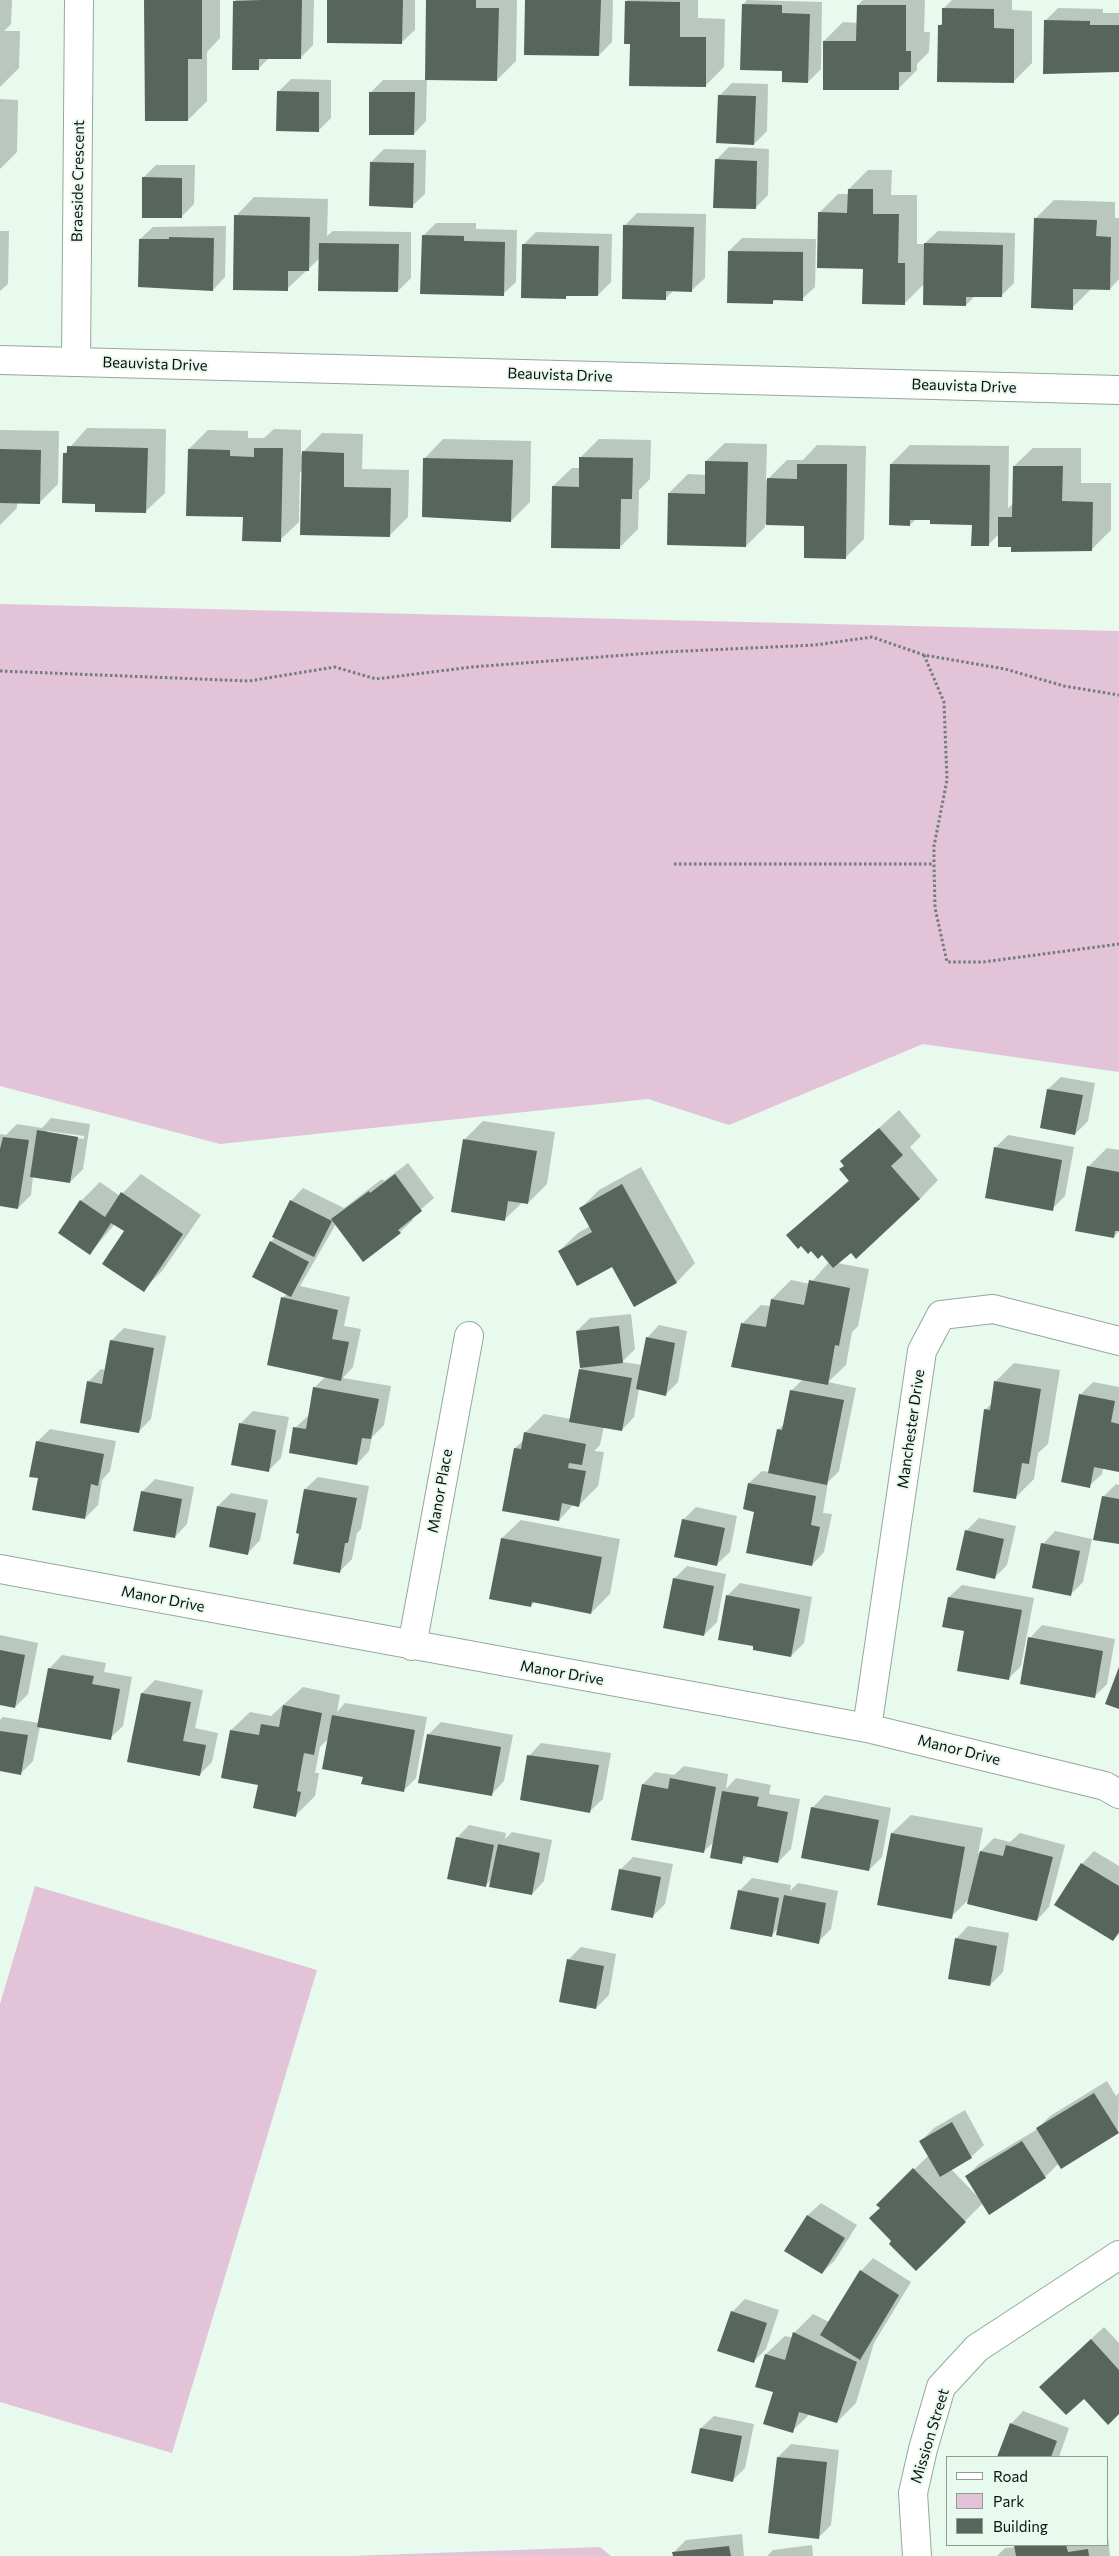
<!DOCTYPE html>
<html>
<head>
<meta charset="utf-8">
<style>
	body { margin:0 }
	#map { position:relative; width:1119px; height:2556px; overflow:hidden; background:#e8f9ee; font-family:Commissioner,sans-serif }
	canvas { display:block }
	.legend { position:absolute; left:946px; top:2456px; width:162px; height:90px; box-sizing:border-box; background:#e8f9ee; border:1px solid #909c94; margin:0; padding:6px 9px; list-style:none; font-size:15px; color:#0b110e }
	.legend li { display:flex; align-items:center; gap:10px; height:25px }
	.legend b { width:25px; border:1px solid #909c94 }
</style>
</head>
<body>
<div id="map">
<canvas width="1119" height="2556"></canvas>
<ul class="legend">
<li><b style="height:6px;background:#fff"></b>Road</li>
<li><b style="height:14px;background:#e3c3d8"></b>Park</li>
<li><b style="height:14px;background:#57655d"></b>Building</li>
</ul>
</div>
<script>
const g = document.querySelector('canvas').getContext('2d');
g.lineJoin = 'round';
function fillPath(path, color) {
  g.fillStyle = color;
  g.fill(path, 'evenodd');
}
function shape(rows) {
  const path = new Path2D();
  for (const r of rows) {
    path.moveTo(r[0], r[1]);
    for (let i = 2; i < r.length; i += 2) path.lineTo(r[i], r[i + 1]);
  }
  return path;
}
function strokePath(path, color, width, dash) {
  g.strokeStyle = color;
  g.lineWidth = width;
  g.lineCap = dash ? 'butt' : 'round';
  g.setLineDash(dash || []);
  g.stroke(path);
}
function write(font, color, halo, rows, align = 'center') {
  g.font = font + ' Commissioner,sans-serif';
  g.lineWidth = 4;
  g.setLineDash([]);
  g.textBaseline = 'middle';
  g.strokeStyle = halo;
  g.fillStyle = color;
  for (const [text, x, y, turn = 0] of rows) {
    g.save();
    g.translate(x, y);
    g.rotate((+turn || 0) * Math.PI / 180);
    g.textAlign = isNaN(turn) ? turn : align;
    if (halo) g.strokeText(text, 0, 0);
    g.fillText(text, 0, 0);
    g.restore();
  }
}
fillPath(shape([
	[0,604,1119,631,1119,1072,923,1044,729,1125,648,1099,220,1144,0,1086],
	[35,1886,317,1970,172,2453,0,2402,0,2004],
	[600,2547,611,2556,352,2556]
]), '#e3c3d8');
fillPath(shape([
	[0,0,12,0,11,24,4,31,20,31,19,68,0,87],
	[145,0,220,0,220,38,207,52,207,101,188,120],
	[236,0,314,0,313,45,300,58,270,57,258,69,234,2],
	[328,0,415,0,415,30,402,42],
	[427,0,517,0,516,61,497,80,427,78,426,121,414,134,371,92,383,80,426,80],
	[527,0,613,0,612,42,599,55],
	[627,0,698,0,698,18,725,19,724,67,705,86,631,42],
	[747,0,822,2,821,69,808,82,783,70,743,5],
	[863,0,925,0,924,32,930,32,929,52,917,64,917,70,898,89,824,41,843,22,858,23,858,5],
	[952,0,1012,0,1012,10,1032,11,1032,63,1013,82,939,26,943,22,943,9],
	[1058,8,1103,9,1103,13,1119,13,1119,71,1045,21],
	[291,79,331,80,331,118,318,131,278,92],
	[732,83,768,84,767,131,754,144,719,96],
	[0,99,18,100,17,152,0,169],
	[729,147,769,149,768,195,755,208,716,160],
	[384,149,426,150,425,194,412,206,370,205,371,162],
	[156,165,195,165,194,204,181,217,143,178],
	[868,170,892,170,891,195,917,195,917,244,924,244,938,231,1015,233,1014,283,1001,296,975,296,966,305,924,284,905,303,864,268,819,213,838,194,849,194,849,189],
	[254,197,328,199,327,236,333,231,411,232,411,278,398,291,320,258,287,289,236,216],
	[1054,200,1115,202,1115,218,1119,218,1119,279,1110,289,1091,289,1072,308,1035,219],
	[637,213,706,214,705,278,692,290,674,290,666,298,625,225],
	[436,223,476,223,476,229,517,230,516,282,503,294,423,236],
	[226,226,225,277,213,290,169,289,140,239,153,227],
	[0,231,9,231,8,284,0,291],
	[536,232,612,234,611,282,598,295,569,294,565,298,523,245],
	[742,238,816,239,815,287,802,299,776,299,772,303,729,251],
	[87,428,166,429,165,493,146,511,97,503,65,453],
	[274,429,301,430,301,454,322,433,363,434,362,469,409,470,408,517,389,536,300,471,299,522,280,540,244,516,189,449,208,430,248,431,248,438,264,438],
	[0,430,59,431,58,484,39,503,17,502,17,508,0,525],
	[443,439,531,441,530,502,511,521,425,458],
	[599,439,651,440,650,479,639,490,638,529,619,548,553,486,572,468,580,468,580,458],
	[725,443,767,444,766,481,787,460,803,460,817,445,866,446,864,539,845,558,806,525,765,524,765,527,746,546,669,493,688,474,706,475,706,461],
	[910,445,1009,446,1008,508,1014,503,1014,466,1033,448,1081,448,1081,483,1111,483,1111,530,1092,549,1012,546,999,534,989,544,973,524,916,519,910,525,891,464],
	[1061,1077,1095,1083,1088,1121,1075,1134,1048,1089],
	[899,1110,921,1136,910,1147,938,1180,920,1199,837,1263,869,1269,858,1326,852,1332,846,1365,828,1382,856,1388,839,1471,828,1482,823,1513,832,1514,824,1552,812,1565,756,1511,749,1483,762,1471,770,1472,778,1430,785,1423,792,1390,803,1379,742,1324,761,1305,771,1306,772,1299,791,1280,810,1284,829,1262,822,1253,802,1244,788,1235,850,1179,842,1161],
	[51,1118,90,1124,83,1169,70,1182,33,1176,31,1195,18,1208,0,1205,0,1134,6,1135,17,1124,42,1128],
	[47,1131,84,1136,84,1139,47,1133],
	[483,1121,555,1132,547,1184,528,1203,523,1202,504,1220,464,1140],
	[1008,1135,1074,1147,1065,1196,1052,1209,995,1148],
	[1107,1148,1119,1150,1119,1231,1114,1237,1088,1167],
	[408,1163,434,1198,411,1218,413,1220,400,1232,336,1224,300,1286,350,1297,344,1326,361,1329,353,1367,343,1378,391,1386,384,1425,372,1437,369,1451,357,1464,295,1428,309,1415,314,1388,326,1376,282,1298,287,1294,271,1242,275,1237,291,1201,303,1188,344,1208,382,1179,384,1181],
	[641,1167,695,1263,677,1282,635,1305,613,1265,559,1251,578,1233,590,1226,580,1209,599,1190],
	[141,1174,201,1215,162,1271,143,1290,125,1231,115,1224,90,1253,81,1201,100,1182,120,1196],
	[631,1314,635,1349,622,1362,642,1365,647,1338,659,1325,687,1331,678,1382,665,1395,639,1389,634,1417,622,1430,604,1426,600,1445,594,1451,604,1452,598,1486,579,1505,574,1504,559,1520,515,1448,524,1440,525,1433,544,1414,571,1419,581,1368,577,1331,590,1318],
	[124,1328,166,1336,151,1419,138,1432,88,1382,101,1369,106,1370,111,1341],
	[1014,1363,1060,1370,1048,1444,1038,1453,1034,1479,1015,1498,985,1410,992,1403,995,1382],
	[1093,1382,1119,1387,1119,1471,1103,1468,1102,1474,1089,1486,1080,1395],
	[253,1411,289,1417,281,1458,268,1471,240,1424],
	[50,1429,116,1441,110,1471,102,1480,98,1505,85,1518,40,1477,37,1442],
	[318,1477,369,1486,361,1529,357,1533,352,1559,339,1572,301,1533,305,1489],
	[155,1479,194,1487,187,1524,175,1537,142,1492],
	[1116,1484,1119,1485,1119,1543,1103,1497],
	[231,1493,268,1500,260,1540,248,1553,218,1506],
	[696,1507,737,1516,730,1552,717,1564,683,1520],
	[979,1518,1016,1526,1007,1565,994,1578,966,1531],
	[521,1520,620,1539,610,1594,591,1613,535,1602,530,1606,502,1538],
	[1055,1531,1092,1539,1083,1582,1070,1595,1043,1544],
	[687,1566,726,1574,717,1622,704,1635,674,1579],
	[740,1583,812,1597,804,1643,791,1656,755,1645,727,1596],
	[962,1585,1034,1598,1021,1666,1008,1679,966,1630,949,1597],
	[1042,1625,1115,1639,1107,1684,1094,1697,1030,1638],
	[0,1635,38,1643,28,1694,15,1707,0,1704],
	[62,1655,106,1663,104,1672,132,1677,123,1726,110,1738,40,1726,33,1761,20,1774,0,1770,0,1720,3,1717,39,1723,50,1668],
	[155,1680,203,1690,195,1728,218,1733,212,1762,199,1775,129,1761,142,1693],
	[303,1687,340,1695,337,1712,345,1703,427,1717,416,1778,404,1790,364,1776,329,1738,320,1747,315,1773,319,1773,315,1796,296,1815,259,1784,231,1730,250,1712,271,1716],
	[441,1722,513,1735,504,1781,492,1794,428,1735],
	[541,1743,611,1753,603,1799,590,1811,529,1756],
	[684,1766,728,1774,726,1789,736,1778,771,1785,769,1794,800,1799,791,1849,778,1862,748,1856,741,1863,714,1842,703,1852,643,1784,655,1772,674,1775],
	[825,1795,891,1808,882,1857,869,1870,812,1808],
	[911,1815,983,1828,978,1854,994,1838,1010,1842,1020,1833,1065,1845,1049,1907,1037,1920,969,1899,951,1917,892,1833],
	[469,1825,506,1833,505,1839,512,1832,552,1840,544,1881,532,1894,492,1879,486,1885,457,1838],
	[1094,1851,1119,1866,1119,1934,1113,1940,1082,1864],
	[633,1857,673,1864,665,1904,652,1917,620,1870],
	[752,1878,791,1885,790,1891,798,1883,838,1891,831,1929,818,1942,779,1927,771,1936,739,1891],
	[968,1926,1009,1933,1003,1972,990,1985,956,1939],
	[581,1947,616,1954,609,1995,596,2008,568,1960],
	[1107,2081,1116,2096,1119,2093,1118,2132,1059,2163,1045,2177,983,2203,965,2221,893,2241,881,2208,878,2205,929,2155,921,2141,934,2128,965,2110,984,2145,971,2157,951,2169,978,2197,967,2176,979,2164,1036,2130,1050,2116],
	[821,2203,857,2225,835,2260,822,2273,786,2250,808,2215],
	[873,2258,911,2282,874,2343,856,2403,837,2422,810,2414,792,2431,774,2391,756,2386,766,2354,785,2336,793,2338,794,2333,813,2314,829,2322,861,2271],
	[745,2299,779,2310,766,2349,753,2362,732,2312],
	[1104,2327,1119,2343,1119,2413,1084,2397,1040,2387],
	[1023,2411,1069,2428,1059,2457,999,2457,1011,2424],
	[714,2416,754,2424,745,2468,733,2480,701,2428],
	[791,2444,839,2450,831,2525,818,2538,778,2457],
	[742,2534,744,2556,674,2556,674,2552,686,2540],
	[1108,2536,1110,2556,997,2556,1005,2548,1016,2547,1016,2545,1108,2545],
	[812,2545,813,2556,767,2556,773,2550]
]), '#0003');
fillPath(shape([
	[144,0,202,0,202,59,188,59,188,121,145,121],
	[262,0,302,0,301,59,259,59,259,70,232,70,233,1],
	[327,0,403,0,402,44,327,43],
	[426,0,476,0,476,8,499,8,497,81,425,80],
	[525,0,601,0,599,56,524,55],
	[625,1,680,2,680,37,706,37,706,87,629,86,630,44,624,44],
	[742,4,782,5,782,13,810,14,808,83,782,82,782,71,740,70],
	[857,5,906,5,906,51,911,51,911,72,899,72,899,90,823,90,823,41,856,41],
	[942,8,994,9,994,28,1014,29,1014,83,937,82,938,25,942,25],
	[1044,20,1090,21,1090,25,1119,25,1119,72,1043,74],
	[277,91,319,92,319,132,276,131],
	[369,92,415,92,414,135,369,135],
	[718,95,756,96,754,145,716,143],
	[715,159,757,161,756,209,713,208],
	[370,162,414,163,413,208,369,206],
	[142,177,182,178,182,218,142,218],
	[848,189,873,189,873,214,899,214,898,263,905,263,905,305,862,304,863,269,817,268,818,212,847,213],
	[234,215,310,217,309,271,288,271,288,291,233,290],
	[1034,218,1097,220,1096,236,1111,237,1110,290,1073,289,1073,310,1031,308],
	[623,225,694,227,692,292,666,291,666,300,622,299],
	[422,235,464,236,464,241,505,242,504,296,420,294],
	[169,237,214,238,213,291,138,287,139,239,169,239],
	[319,243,399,244,398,292,318,291],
	[924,243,1003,245,1002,297,966,297,966,306,923,305],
	[522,244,599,246,598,296,566,296,566,299,521,298],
	[728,251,803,252,803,301,773,300,773,304,727,303],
	[67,446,148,448,146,513,95,512,95,504,62,503,63,453,67,453],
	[254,448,283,448,281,542,242,541,243,517,186,516,188,449,230,450,230,456,254,457],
	[0,449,41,450,40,504,0,503],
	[302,451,344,453,344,487,391,488,390,537,300,535],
	[579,457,633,458,632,499,621,499,620,549,551,548,552,486,579,487],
	[423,458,513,460,511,522,422,517],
	[705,461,748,462,746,547,667,545,668,493,705,494],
	[797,464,847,464,846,559,804,558,804,526,766,525,767,478,797,479],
	[890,464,990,465,989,546,971,546,972,525,930,524,930,520,910,520,910,526,889,525],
	[1013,466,1063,466,1062,501,1093,502,1092,551,1011,552,1011,547,998,547,998,517,1012,517],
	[1047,1089,1083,1095,1075,1135,1040,1128],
	[879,1128,903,1155,891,1166,920,1199,856,1259,851,1253,833,1268,822,1255,818,1259,811,1251,808,1254,801,1246,798,1249,786,1235,849,1181,839,1169,844,1166,840,1161],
	[37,1130,78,1137,70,1183,30,1177],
	[3,1137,29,1140,18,1209,0,1206,0,1149],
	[463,1139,537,1151,528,1204,508,1201,505,1221,451,1212],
	[994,1147,1062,1160,1053,1211,985,1198],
	[1087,1166,1119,1172,1119,1231,1115,1231,1114,1238,1075,1231],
	[395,1174,422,1211,398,1230,401,1233,363,1262,331,1219,369,1191,370,1193],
	[622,1184,677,1283,634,1307,612,1267,577,1286,558,1251,592,1232,579,1208],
	[121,1192,183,1234,144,1292,102,1264,124,1231,111,1223,90,1255,58,1233,80,1200,105,1217],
	[290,1200,332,1221,314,1257,272,1237],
	[270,1241,309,1262,291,1297,252,1277],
	[809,1280,850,1288,839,1346,835,1345,828,1385,731,1367,741,1323,766,1327,771,1299,804,1305],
	[281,1297,338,1310,332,1339,349,1342,341,1381,267,1365],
	[619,1326,623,1363,580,1368,576,1331],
	[646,1337,675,1343,666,1396,636,1389],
	[110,1340,154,1348,139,1433,80,1423,87,1381,102,1384],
	[579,1369,632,1378,622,1431,569,1422],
	[994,1381,1041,1389,1029,1464,1022,1463,1016,1499,973,1492,984,1409,990,1410],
	[313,1387,379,1399,371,1439,362,1438,357,1465,289,1453,293,1427,306,1429],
	[790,1390,844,1400,827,1485,768,1473,777,1429,782,1430],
	[1079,1394,1115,1401,1111,1422,1119,1424,1119,1472,1094,1467,1090,1488,1061,1482],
	[239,1423,276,1430,269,1472,231,1465],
	[524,1432,586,1444,582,1465,569,1463,568,1468,586,1471,579,1507,562,1503,559,1521,502,1511,514,1448,521,1449],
	[36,1441,104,1454,98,1486,91,1484,85,1519,32,1510,38,1478,29,1477],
	[748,1483,816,1496,811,1525,820,1527,812,1566,746,1553,754,1512,743,1509],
	[304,1489,357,1498,348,1543,345,1543,340,1573,293,1564,299,1534,296,1533],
	[141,1491,182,1499,175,1538,133,1531],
	[1102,1496,1119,1499,1119,1544,1093,1540],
	[217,1506,256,1513,248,1555,209,1547],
	[682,1519,725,1528,717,1566,674,1557],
	[965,1530,1004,1539,995,1579,956,1570],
	[501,1538,602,1557,591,1614,532,1602,531,1607,489,1599],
	[1041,1543,1080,1551,1071,1596,1032,1588],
	[673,1578,714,1586,704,1636,663,1628],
	[726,1595,800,1609,791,1657,753,1650,753,1646,718,1640],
	[948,1597,1022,1610,1009,1680,957,1671,964,1631,942,1627],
	[1028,1637,1103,1651,1095,1698,1020,1684],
	[0,1650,25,1655,15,1708,0,1705],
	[1119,1667,1119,1709,1105,1704],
	[48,1668,94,1676,92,1684,120,1689,111,1740,37,1727],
	[141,1693,191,1702,183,1741,206,1745,200,1776,127,1762],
	[283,1705,322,1713,314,1755,304,1753,297,1791,301,1792,296,1817,253,1808,258,1785,221,1778,230,1730,259,1735,261,1724,279,1727],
	[332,1715,415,1730,404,1792,361,1784,363,1777,322,1769],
	[0,1731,28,1735,21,1775,0,1771],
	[427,1734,501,1747,492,1796,418,1783],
	[527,1755,599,1765,590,1813,520,1800],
	[670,1778,716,1787,704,1853,631,1840,642,1784,668,1789],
	[722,1791,759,1797,757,1806,788,1812,778,1863,743,1856,742,1864,710,1858],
	[811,1807,879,1820,869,1871,801,1858],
	[891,1833,965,1847,952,1919,877,1905],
	[456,1837,494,1845,486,1887,447,1879],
	[498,1844,540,1853,532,1895,489,1887],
	[1006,1845,1053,1857,1037,1921,967,1904,980,1851,1003,1856],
	[1081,1863,1119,1886,1119,1932,1113,1941,1054,1905],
	[619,1869,661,1877,653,1918,611,1910],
	[738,1890,779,1898,772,1937,730,1929],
	[784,1895,826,1903,819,1944,776,1935],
	[955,1938,997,1946,990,1986,948,1979],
	[567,1959,604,1966,596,2009,559,2002],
	[1094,2093,1119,2133,1061,2169,1036,2128],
	[952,2122,972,2158,940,2177,919,2141],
	[1022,2141,1046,2178,989,2215,965,2176],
	[913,2168,966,2222,916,2271,889,2244,891,2241,869,2218,880,2208,876,2205],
	[807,2215,845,2238,822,2274,784,2251],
	[860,2270,899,2295,860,2360,820,2335],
	[731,2311,767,2323,754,2363,717,2351],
	[793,2332,857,2362,837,2423,799,2412,793,2433,763,2424,773,2392,755,2387,765,2354,785,2360],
	[1091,2339,1119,2370,1119,2414,1108,2425,1084,2399,1066,2415,1039,2387],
	[1010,2423,1057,2441,1051,2457,997,2457],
	[700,2428,742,2436,733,2482,691,2473],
	[777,2457,827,2462,819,2539,768,2533],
	[1014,2545,1066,2545,1068,2552,1088,2549,1089,2556,1016,2556],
	[729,2546,731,2556,673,2556,672,2552]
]), '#57655d');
const minor = shape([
	[0,360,1119,390],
	[76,362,79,0],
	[0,1569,867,1728,1105,1786,1119,1794],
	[412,1646,469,1336],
	[867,1728,922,1351,941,1315,993,1309,1119,1341],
	[917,2556,913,2493,923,2449,941,2387,977,2348,1119,2255]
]);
strokePath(minor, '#97a79d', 30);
strokePath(shape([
	[924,655,944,702,947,780,934,846,934,864,935,908,947,962,983,962,1119,944],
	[0,671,249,681,335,667,376,679,472,667,664,652,815,645,872,637,924,655,1005,669,1064,686,1119,695],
	[674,864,934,864]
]), '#717d76', 3, [2.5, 2.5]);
strokePath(minor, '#fff', 28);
write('15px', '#0b110e', '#e8f9ee', [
	["Braeside Crescent",78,181,-89],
	["Beauvista Drive",155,364,2],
	["Beauvista Drive",560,375,2],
	["Beauvista Drive",964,386,2],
	["Manchester Drive",911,1429,-82],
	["Manor Place",440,1491,-80],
	["Manor Drive",163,1599,11],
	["Manor Drive",562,1673,10],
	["Manor Drive",959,1750,14],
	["Mission Street",930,2436,-73]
]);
</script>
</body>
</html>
